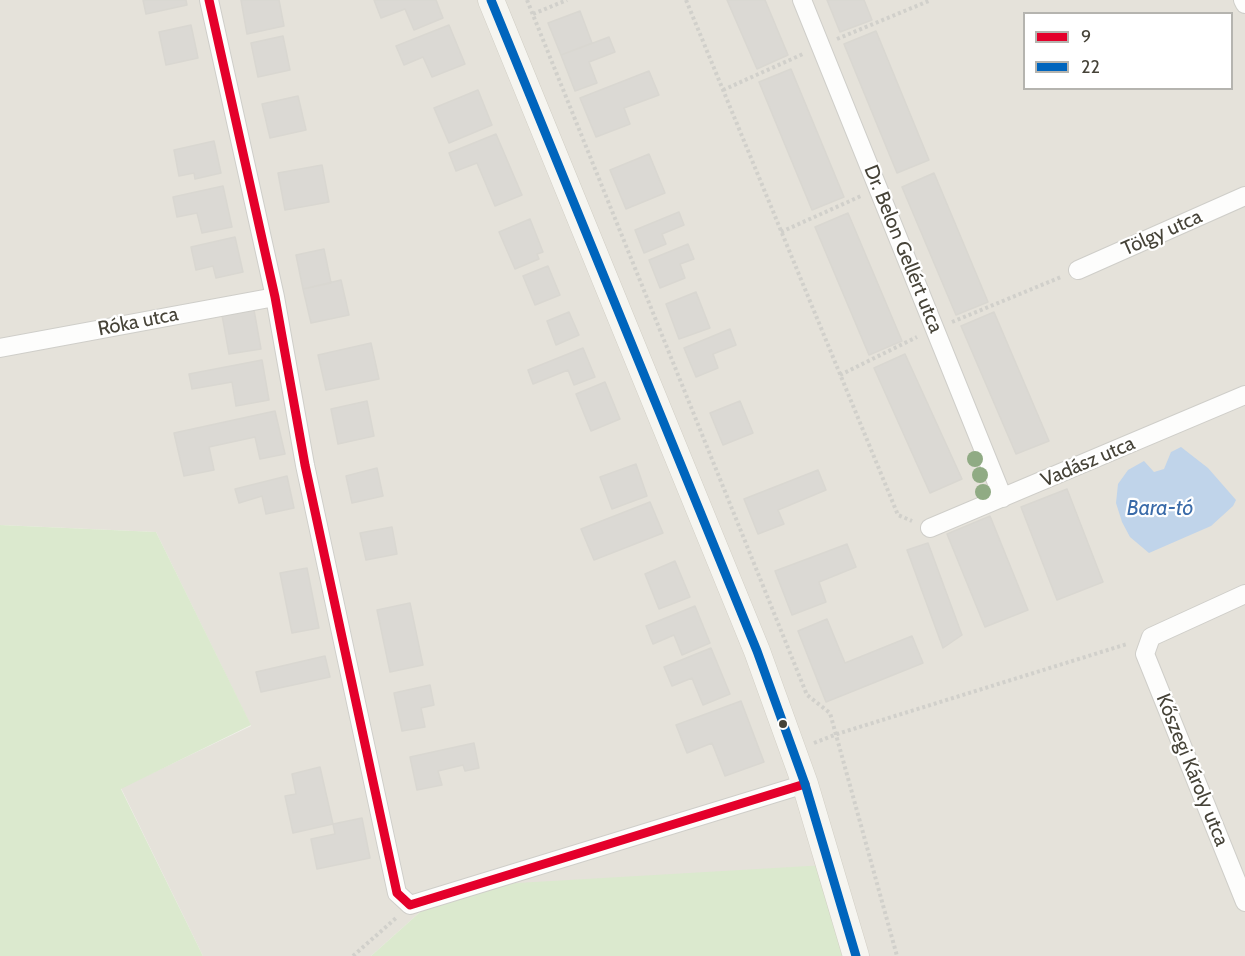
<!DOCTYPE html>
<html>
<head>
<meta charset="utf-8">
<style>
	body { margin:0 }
	#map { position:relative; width:1245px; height:956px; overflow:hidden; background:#f1f0eb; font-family:Cabin,sans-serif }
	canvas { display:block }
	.legend { position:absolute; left:1023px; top:12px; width:210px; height:78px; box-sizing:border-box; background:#fff; border:2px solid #b5b4af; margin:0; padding:8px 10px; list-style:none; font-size:18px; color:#464338 }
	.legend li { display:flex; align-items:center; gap:12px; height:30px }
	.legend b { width:30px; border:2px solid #b5b4af }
</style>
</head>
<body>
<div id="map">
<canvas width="1245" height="956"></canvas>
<ul class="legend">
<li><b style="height:8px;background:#e4002b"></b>9</li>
<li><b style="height:8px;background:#0065bd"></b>22</li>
</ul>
</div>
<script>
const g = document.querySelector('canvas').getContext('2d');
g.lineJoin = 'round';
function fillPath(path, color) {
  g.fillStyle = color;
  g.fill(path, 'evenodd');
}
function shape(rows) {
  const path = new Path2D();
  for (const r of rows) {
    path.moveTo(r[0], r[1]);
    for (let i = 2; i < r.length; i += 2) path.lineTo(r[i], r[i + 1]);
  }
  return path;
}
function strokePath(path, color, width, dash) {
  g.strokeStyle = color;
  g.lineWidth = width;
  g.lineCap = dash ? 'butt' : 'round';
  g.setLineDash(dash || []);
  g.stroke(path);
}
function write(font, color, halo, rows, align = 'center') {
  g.font = font + ' Cabin,sans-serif';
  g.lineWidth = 4.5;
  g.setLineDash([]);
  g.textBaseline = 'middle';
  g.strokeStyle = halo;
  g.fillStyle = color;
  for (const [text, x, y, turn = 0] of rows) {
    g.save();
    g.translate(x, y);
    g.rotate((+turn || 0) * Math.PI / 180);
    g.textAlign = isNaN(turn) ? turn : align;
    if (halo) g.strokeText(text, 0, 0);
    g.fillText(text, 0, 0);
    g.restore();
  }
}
fillPath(shape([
	[0,0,1245,0,1245,956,844,956,448,887,371,956,203,956,121,788,251,726,156,532,0,525],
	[1024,14,1232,14,1232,88,1024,88]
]), '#e5e2da');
fillPath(shape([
	[0,525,156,532,251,725,121,789,203,956,0,956],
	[826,865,844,956,371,956,448,887]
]), '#dbe9ce');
fillPath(shape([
	[1181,447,1208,468,1236,500,1233,506,1211,526,1149,553,1130,537,1122,522,1116,503,1118,484,1128,470,1144,461,1154,472,1164,469,1171,452]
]), '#c0d4ea');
const building = shape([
	[143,0,186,0,187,5,146,14,143,0],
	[241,0,279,0,284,26,247,34,241,0],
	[374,0,436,0,443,18,414,30,405,9,381,18,374,0],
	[727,0,765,0,788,55,757,69,727,0],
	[827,0,864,0,872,20,840,32,827,0],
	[580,11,592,43,561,55,548,23,580,11],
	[191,25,198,58,166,65,159,32,191,25],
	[449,25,465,64,432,77,423,57,404,65,396,46,449,25],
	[876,31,929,160,897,173,844,44,876,31],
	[283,36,290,70,258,77,251,43,283,36],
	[609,37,615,52,589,62,597,83,575,91,561,55,609,37],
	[791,69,844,197,812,210,759,82,791,69],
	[649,71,659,95,624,108,630,124,596,137,580,98,649,71],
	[478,90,492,125,449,143,434,108,478,90],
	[298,96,306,130,270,138,262,104,298,96],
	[496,134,522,195,495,206,477,163,456,171,449,153,496,134],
	[214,141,221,173,195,179,194,173,179,176,174,150,214,141],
	[649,154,665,193,626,209,610,170,649,154],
	[322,165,329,202,285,210,278,173,322,165],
	[934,173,988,302,956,315,902,187,934,173],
	[223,186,232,227,202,233,197,213,177,217,173,197,223,186],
	[679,212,684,225,662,234,666,244,644,253,635,230,679,212],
	[848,213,902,341,869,355,815,227,848,213],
	[530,219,543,252,537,254,539,259,515,269,499,232,530,219],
	[235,237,243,272,216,278,213,266,196,270,191,247,235,237],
	[688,244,694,259,680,264,685,278,660,288,649,260,688,244],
	[324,249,331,283,303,289,296,255,324,249],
	[548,266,560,295,535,305,523,276,548,266],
	[341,280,349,315,311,323,303,289,341,280],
	[696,292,710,328,679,339,666,304,696,292],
	[254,310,261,349,229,354,222,315,254,310],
	[569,312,579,335,556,345,547,321,569,312],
	[994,312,1049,441,1016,454,961,326,994,312],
	[730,329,736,345,713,354,718,368,696,377,684,348,730,329],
	[371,343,379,379,326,390,318,355,371,343],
	[583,348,595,377,574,385,568,370,533,384,528,370,583,348],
	[905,354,962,479,930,493,874,368,905,354],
	[262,360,269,400,236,406,232,382,192,389,189,374,262,360],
	[605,382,620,419,591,431,576,394,605,382],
	[367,401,374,436,338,444,331,409,367,401],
	[740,401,753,433,723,445,710,413,740,401],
	[275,411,285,454,260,459,255,437,209,447,214,470,184,476,174,433,275,411],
	[636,464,647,496,612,509,600,477,636,464],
	[377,468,383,496,352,503,346,476,377,468],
	[818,470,826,490,778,510,784,524,758,534,744,499,818,470],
	[287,476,294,508,266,514,262,496,239,503,235,489,287,476],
	[1067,489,1103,582,1057,600,1021,507,1067,489],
	[650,502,663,533,594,560,581,529,650,502],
	[990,516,1028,610,985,627,947,534,990,516],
	[392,527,397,554,366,560,360,533,392,527],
	[928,543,962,635,943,648,907,550,928,543],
	[847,544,856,567,819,582,826,602,792,615,775,571,847,544],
	[675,561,690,597,659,609,645,574,675,561],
	[307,568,319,628,292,633,280,573,307,568],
	[410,603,423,665,390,672,377,610,410,603],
	[695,606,710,643,682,655,674,635,653,644,646,626,695,606],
	[827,619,845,663,912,636,923,663,826,702,798,631,827,619],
	[711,648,730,694,703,705,692,678,672,686,664,667,711,648],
	[325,656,330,677,261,692,256,672,325,656],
	[430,685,434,705,421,708,425,727,402,731,394,693,430,685],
	[741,701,764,762,725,776,712,743,687,753,676,725,741,701],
	[474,743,479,768,465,771,463,765,438,771,442,785,417,790,410,757,474,743],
	[320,767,333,824,293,833,285,796,296,794,292,774,320,767],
	[362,818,370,858,317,869,311,839,335,834,333,824,362,818]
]);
fillPath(building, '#dbd9d4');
strokePath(building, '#d9d7d1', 1.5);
const minor = shape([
	[209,0,275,297,305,465,397,893,410,905,805,784],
	[802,0,1003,498],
	[1243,0,1245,4],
	[1078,270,1245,196],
	[0,348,275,297],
	[930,528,1245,395],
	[1245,594,1151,637,1145,654,1245,902]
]);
const secondary = shape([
	[491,0,757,651,805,784,856,956]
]);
strokePath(minor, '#cfcec9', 20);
strokePath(secondary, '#d0cdc3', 27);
strokePath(shape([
	[527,0,807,695,830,713,897,956],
	[686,0,898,515,912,521],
	[533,14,567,0],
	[837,39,931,0],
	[723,90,803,54],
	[781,232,861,196],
	[952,322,1061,277],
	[840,375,917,337],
	[814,743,837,734,1127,644],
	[353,956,396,918]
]), '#d1d0cb', 4, [3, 3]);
strokePath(minor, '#fdfdfc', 18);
strokePath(secondary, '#f6f5f0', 26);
strokePath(shape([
	[209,0,275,297,305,465,397,893,410,905,805,784]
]), '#e4002b', 9);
strokePath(shape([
	[491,0,757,651,805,784,856,956]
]), '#0065bd', 9);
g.fillStyle = '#90ab84';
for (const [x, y] of [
	[975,459],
	[980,475],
	[983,492]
]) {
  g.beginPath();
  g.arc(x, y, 8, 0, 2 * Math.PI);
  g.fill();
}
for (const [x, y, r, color] of [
	[783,724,5,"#464338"]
]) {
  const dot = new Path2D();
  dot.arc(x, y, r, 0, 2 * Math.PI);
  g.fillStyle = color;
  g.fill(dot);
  strokePath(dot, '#fff', 2);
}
write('20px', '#464338', '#fff', [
	["Tölgy utca",1162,233,-24],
	["Dr. Belon Gellért utca",903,249,68],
	["Róka utca",138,322,-11],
	["Vadász utca",1088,462,-23],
	["Kőszegi Károly utca",1192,770,68]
]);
write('italic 21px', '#3a6ba9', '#fff', [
	["Bara-tó",1160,509]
]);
</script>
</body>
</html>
